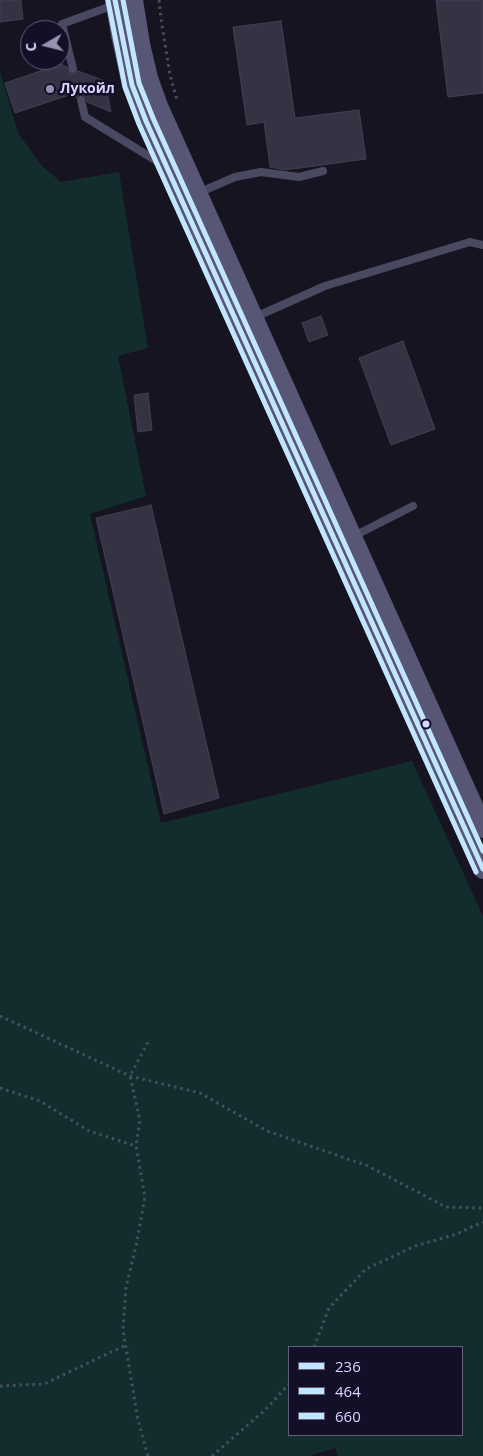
<!DOCTYPE html>
<html>
<head>
<meta charset="utf-8">
<style>
	body { margin:0 }
	#map { position:relative; width:483px; height:1456px; overflow:hidden; background:#161421; font-family:"Open Sans",sans-serif }
	canvas { display:block }
	.legend { position:absolute; left:288px; top:1346px; width:175px; height:90px; box-sizing:border-box; background:#130f26; border:1px solid #625e7d; margin:0; padding:6px 9px; list-style:none; font-size:15px; color:#d9d4ff }
	.legend li { display:flex; align-items:center; gap:10px; height:25px }
	.legend b { width:25px; border:1px solid #625e7d }
	.north { position:absolute; left:20px; top:20px; width:50px; height:50px; box-sizing:border-box; background:#130f26; border:1px solid #625e7d; border-radius:50%; rotate:262deg; font-size:14px; font-weight:700; line-height:20px; text-align:center; color:#d9d4ff }
	.north::after { content:''; display:block; margin:auto; width:18px; height:22px; background:#9591b1; clip-path:polygon(50% 0,100% 100%,50% 72%,0 100%) }
</style>
</head>
<body>
<div id="map">
<canvas width="483" height="1456"></canvas>
<ul class="legend">
<li><b style="height:6px;background:#c2e6ff"></b>236</li>
<li><b style="height:6px;background:#c2e6ff"></b>464</li>
<li><b style="height:6px;background:#c2e6ff"></b>660</li>
</ul>
<div class="north">С</div>
</div>
<script>
const g = document.querySelector('canvas').getContext('2d');
g.lineJoin = 'round';
function fillPath(path, color) {
  g.fillStyle = color;
  g.fill(path, 'evenodd');
}
function shape(rows) {
  const path = new Path2D();
  for (const r of rows) {
    path.moveTo(r[0], r[1]);
    for (let i = 2; i < r.length; i += 2) path.lineTo(r[i], r[i + 1]);
  }
  return path;
}
function strokePath(path, color, width, dash) {
  g.strokeStyle = color;
  g.lineWidth = width;
  g.lineCap = dash ? 'butt' : 'round';
  g.setLineDash(dash || []);
  g.stroke(path);
}
function write(font, color, halo, rows, align = 'center') {
  g.font = font + ' "Open Sans",sans-serif';
  g.lineWidth = 5;
  g.setLineDash([]);
  g.textBaseline = 'middle';
  g.strokeStyle = halo;
  g.fillStyle = color;
  for (const [text, x, y, turn = 0] of rows) {
    g.save();
    g.translate(x, y);
    g.rotate((+turn || 0) * Math.PI / 180);
    g.textAlign = isNaN(turn) ? turn : align;
    if (halo) g.strokeText(text, 0, 0);
    g.fillText(text, 0, 0);
    g.restore();
  }
}
fillPath(shape([
	[0,71,18,133,42,166,61,182,119,172,148,348,118,356,146,496,90,514,161,823,412,761,483,916,483,1456,338,1456,335,1448,309,1456,0,1456],
	[289,1347,462,1347,462,1435,289,1435]
]), '#132c2d');
const building = shape([
	[0,0,21,0,23,19,0,22,0,0],
	[436,0,483,0,483,93,448,97,436,0],
	[281,21,295,118,359,110,366,159,285,170,270,167,264,122,247,125,233,27,281,21],
	[61,64,67,67,71,74,75,74,78,71,105,81,111,112,87,102,85,97,80,94,76,98,69,95,15,113,5,83,61,64],
	[321,316,328,335,309,342,302,323,321,316],
	[403,341,435,429,391,445,359,358,403,341],
	[148,393,152,430,138,432,134,395,148,393],
	[151,505,219,798,164,814,96,518,151,505]
]);
fillPath(building, '#343243');
strokePath(building, '#433f54', 1);
strokePath(shape([
	[159,0,161,19,170,75,177,100],
	[0,1016,130,1076,200,1093,267,1131,368,1166,446,1207,483,1208],
	[0,1088,40,1101,89,1131,136,1146],
	[314,1347,329,1308,366,1269,415,1246,454,1235,483,1222],
	[0,1386,44,1384,126,1345],
	[148,1456,138,1420,123,1330,126,1287,136,1246,145,1197,136,1146,140,1120,130,1076,149,1040],
	[212,1456,265,1410,289,1384]
]), '#44505f', 3, [2.5, 4]);
strokePath(shape([
	[73,69,62,24,114,5],
	[81,100,85,117,160,163],
	[198,193,235,177,261,172,299,177,323,171],
	[253,318,325,286,470,242,483,245],
	[352,537,413,506]
]), '#4a4962', 8);
strokePath(shape([
	[115,0,121,35,132,85,146,121,483,869],
	[133,0,140,44,148,78,158,106,483,828]
]), '#575674', 20);
strokePath(shape([
	[115,0,132,85,146,121,483,869]
]), '#c2e6ff', 5);
strokePath(shape([
	[108,1,125,87,139,124,476,872]
]), '#c2e6ff', 5);
strokePath(shape([
	[123,0,139,83,153,118,483,851]
]), '#c2e6ff', 5);
for (const [x, y, r, color] of [
	[50,89,5,"#9591b1"],
	[426,724,4.5,"#d9d4ff"]
]) {
  const dot = new Path2D();
  dot.arc(x, y, r, 0, 2 * Math.PI);
  g.fillStyle = color;
  g.fill(dot);
  strokePath(dot, '#130f26', 2);
}
write('bold 14px', '#d9d4ff', '#130f26', [
	["Лукойл",60,89]
], 'left');
</script>
</body>
</html>
